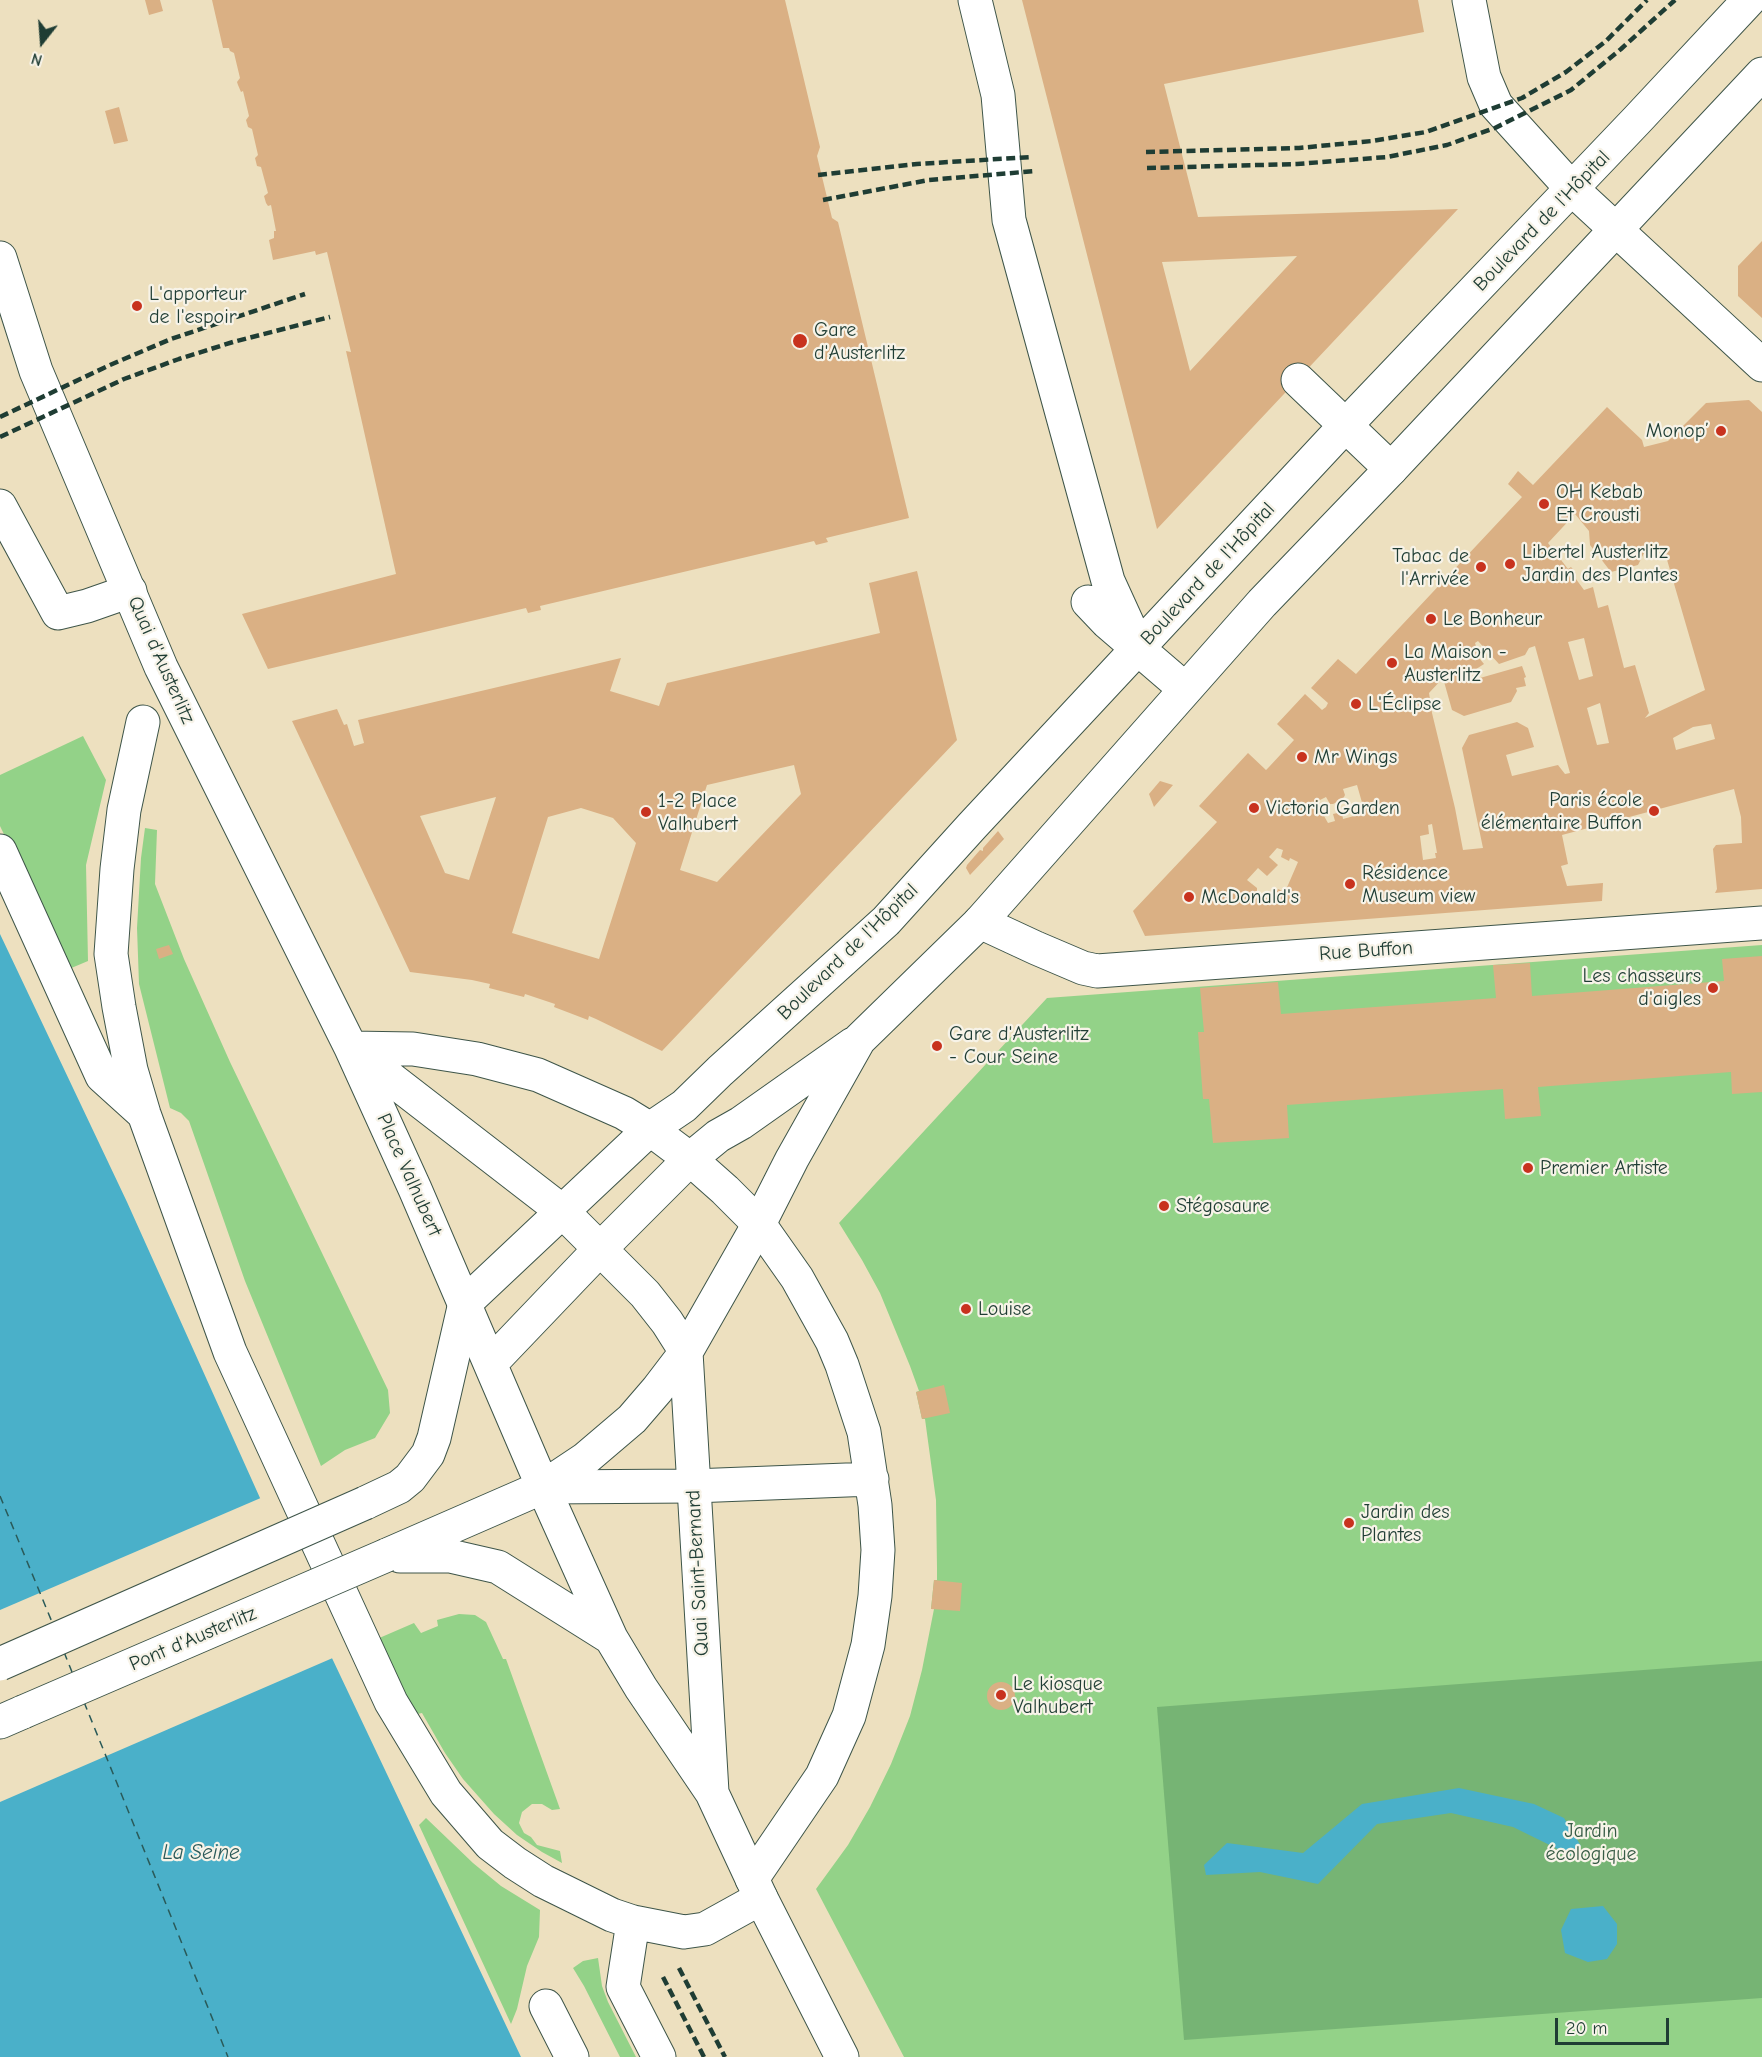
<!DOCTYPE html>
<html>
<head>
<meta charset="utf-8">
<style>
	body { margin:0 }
	#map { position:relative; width:1762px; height:2057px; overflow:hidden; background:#ede0bf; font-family:"Comic Neue",sans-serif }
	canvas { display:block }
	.north { position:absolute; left:12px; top:12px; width:60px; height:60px; -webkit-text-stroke:4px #f7f3e8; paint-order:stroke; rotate:197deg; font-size:16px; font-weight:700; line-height:24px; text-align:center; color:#1f3d34 }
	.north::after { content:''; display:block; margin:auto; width:21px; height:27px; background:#1f3d34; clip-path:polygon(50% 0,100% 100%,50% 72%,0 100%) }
	.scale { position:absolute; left:1555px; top:2018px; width:114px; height:27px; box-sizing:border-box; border:3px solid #1f3d34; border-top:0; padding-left:8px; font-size:18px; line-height:21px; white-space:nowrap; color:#1f3d34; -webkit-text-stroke:4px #f7f3e8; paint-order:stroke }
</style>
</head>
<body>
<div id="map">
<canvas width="1762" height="2057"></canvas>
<div class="north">N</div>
<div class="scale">20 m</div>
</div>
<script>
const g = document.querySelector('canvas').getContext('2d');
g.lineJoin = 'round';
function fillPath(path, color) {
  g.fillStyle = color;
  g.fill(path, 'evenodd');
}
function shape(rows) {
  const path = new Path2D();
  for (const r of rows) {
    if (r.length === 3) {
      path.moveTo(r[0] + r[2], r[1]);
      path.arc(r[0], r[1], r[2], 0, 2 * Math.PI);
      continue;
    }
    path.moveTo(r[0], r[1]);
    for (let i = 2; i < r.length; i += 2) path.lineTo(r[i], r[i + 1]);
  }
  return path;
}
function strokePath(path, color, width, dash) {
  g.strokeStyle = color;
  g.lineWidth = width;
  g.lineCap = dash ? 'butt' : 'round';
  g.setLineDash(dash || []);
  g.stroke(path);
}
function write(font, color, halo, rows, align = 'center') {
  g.font = font + ' "Comic Neue",sans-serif';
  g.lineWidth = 4.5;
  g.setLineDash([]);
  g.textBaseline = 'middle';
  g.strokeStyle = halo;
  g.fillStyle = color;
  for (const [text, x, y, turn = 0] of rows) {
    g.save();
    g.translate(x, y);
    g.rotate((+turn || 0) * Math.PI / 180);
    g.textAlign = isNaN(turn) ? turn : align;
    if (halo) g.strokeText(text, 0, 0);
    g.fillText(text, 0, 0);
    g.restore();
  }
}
fillPath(shape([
	[83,736,106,780,86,865,88,961,69,969,0,826,0,775],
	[145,828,157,830,155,884,184,959,230,1062,388,1390,390,1413,375,1438,345,1450,321,1466,245,1281,189,1121,181,1113,170,1108,139,984,137,928,141,858],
	[1762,945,1762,2057,904,2057,816,1889,848,1845,870,1807,891,1764,910,1716,922,1670,934,1609,931,1609,934,1580,937,1580,937,1568,936,1500,925,1419,922,1419,916,1392,919,1391,910,1366,880,1293,862,1260,839,1223,1047,998],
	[459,1614,475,1615,486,1622,503,1659,506,1659,560,1809,552,1810,542,1804,532,1804,522,1812,519,1823,524,1833,531,1837,537,1845,560,1851,562,1863,542,1852,517,1835,494,1814,463,1779,445,1753,422,1713,412,1715,377,1639,414,1623,421,1633,438,1626,437,1620],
	[426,1818,473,1863,501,1886,540,1910,539,1937,527,1966,517,2009,511,2024,419,1825],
	[598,1958,602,1986,608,2002,636,2057,620,2057,584,1986,573,1968,583,1961]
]), '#93d288');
fillPath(shape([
	[1762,1661,1762,1998,1184,2040,1157,1707]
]), '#76b474');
fillPath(shape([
	[0,934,127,1202,331,1656,521,2057,0,2057],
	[1459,1788,1534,1804,1564,1818,1581,1846,1570,1855,1513,1827,1451,1813,1377,1824,1318,1884,1260,1872,1206,1875,1204,1865,1227,1843,1303,1853,1362,1804],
	[1603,1906,1617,1924,1617,1944,1607,1959,1588,1962,1565,1953,1561,1930,1571,1909]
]), '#4ab0c9');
fillPath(shape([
	[263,1497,335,1657,0,1802,0,1610]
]), '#ede0bf');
strokePath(shape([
	[0,1496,52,1622],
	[64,1652,72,1672],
	[84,1702,228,2057]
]), '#2a5a59', 1.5, [8, 6]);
fillPath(shape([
	[145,0,160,0,163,11,149,15],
	[212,0,785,0,820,147,817,156,832,218,838,222,909,518,826,538,828,542,816,545,814,541,540,606,541,610,528,613,526,608,268,669,242,614,396,574,346,351,351,352,327,252,316,255,315,251,273,260,269,240,274,238,274,231,276,231,271,205,268,206,266,203,264,196,268,193,261,167,257,166,255,158,258,155,252,129,248,127,246,120,249,116,243,91,241,92,238,85,237,82,240,78,234,53,230,51,229,48,223,48],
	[1022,0,1418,0,1424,32,1164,84,1198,217,1458,209,1157,529],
	[1297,256,1190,371,1162,262],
	[119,107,128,141,114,144,105,111],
	[1762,241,1762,318,1738,296,1738,266],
	[1749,400,1762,412,1762,889,1715,893,1717,889,1713,849,1716,845,1742,843,1741,817,1734,789,1562,835,1568,864,1561,866,1567,886,1603,883,1602,901,1145,936,1133,911,1217,822,1199,806,1248,753,1266,770,1269,767,1294,740,1277,724,1305,694,1322,710,1326,707,1328,703,1311,688,1338,659,1356,674,1522,497,1508,484,1518,471,1533,485,1607,407,1642,440,1644,447,1668,441,1706,403],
	[1575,514,1589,531,1590,545,1611,572,1638,565,1644,553,1663,546,1705,690,1645,718,1649,713,1635,665,1624,668,1608,605,1598,608,1593,587,1584,590,1573,575,1576,573,1571,567,1568,569,1548,543],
	[1584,638,1593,676,1579,680,1568,642],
	[1478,641,1499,664,1525,655,1529,648,1535,646,1570,773,1565,774,1558,765,1512,776,1506,755,1534,747,1528,728,1517,722,1469,735,1462,748,1483,848,1463,850,1455,808,1432,713,1429,693,1443,678,1452,710,1464,716,1511,702,1517,691,1516,688,1526,686,1524,678,1526,677,1522,666,1473,680,1470,673,1484,664,1475,653,1478,652,1475,643],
	[1600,703,1609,743,1597,745,1587,708],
	[1711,724,1715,739,1676,750,1673,738,1693,727],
	[1357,785,1365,813,1343,819,1342,812,1333,814,1335,821,1328,823,1316,802,1326,797,1330,804,1333,804,1343,799,1345,795,1343,789],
	[1432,824,1437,853,1435,853,1436,858,1423,860,1420,836,1429,834,1428,825],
	[1277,848,1283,850,1281,857,1289,861,1290,858,1298,862,1285,892,1278,889,1275,896,1257,900,1257,888,1247,880,1258,868,1267,876,1278,865,1269,857],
	[917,571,957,740,662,1051,596,1019,589,1016,588,1020,554,1007,555,1004,525,994,524,997,489,988,490,984,472,980,410,972,292,721,337,709,344,725,347,724,354,746,364,743,358,720,621,658,610,691,659,706,667,683,880,633,869,583],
	[794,765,801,794,717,882,680,870,707,785],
	[496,797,469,880,445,873,420,816],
	[581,808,613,818,636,843,599,959,512,933,548,817],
	[1160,781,1173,785,1154,807,1149,794],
	[998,831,1004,839,970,875,966,868,967,865,980,850,983,851,983,848],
	[169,945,173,954,159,959,156,949],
	[1762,956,1762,1092,1732,1094,1731,1072,1538,1087,1541,1116,1505,1119,1503,1089,1287,1105,1289,1138,1213,1143,1209,1099,1203,1099,1198,1032,1204,1032,1200,988,1278,982,1281,1014,1496,998,1493,965,1530,963,1532,996,1724,981,1722,959],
	[944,1385,950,1413,922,1419,916,1392],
	[934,1580,962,1583,960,1611,931,1609],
	[1001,1696,14]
]), '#dab084');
const minor = shape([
	[975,0,998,95,1009,220,1108,581,1139,649],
	[1469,0,1484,77,1496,105,1572,189,1762,365],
	[1298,380,1391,469],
	[0,506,58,613,87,606,130,591],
	[1088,602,1107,622,1185,689],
	[143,722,124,810,117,869,111,954,119,1007,131,1070,144,1114,230,1352,391,1702,446,1793,490,1844,515,1863,543,1881,612,1915,633,1922,684,1932,705,1929,761,1898],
	[0,851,102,1076,144,1114],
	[980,922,1036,948,1083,968,1097,971,1762,923],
	[690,1159,725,1190,759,1224,797,1278,832,1341,842,1365,864,1432,875,1505,878,1550,875,1596,868,1645,849,1716,822,1776,752,1879],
	[543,1487,693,1486,872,1479],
	[365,1503,399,1487,410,1478,428,1454,434,1438,465,1303,650,1129,684,1106,720,1071,886,921,972,826,1345,426,1637,120,1749,0],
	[633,1922,623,1987,659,2057],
	[546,2006,572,2057]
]);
const major = shape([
	[0,258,36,371,161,667,351,1048,415,1189,543,1487,611,1638,641,1688,712,1793,761,1898,842,2057],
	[351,1048,413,1049,477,1059,538,1075,624,1113,650,1129,690,1159],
	[355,1051,562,1211,645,1294,667,1322,686,1352,712,1792],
	[491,1363,599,1250,690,1159,718,1136,741,1123,853,1044],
	[387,1555,543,1487,585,1459,632,1419,657,1390,686,1352,759,1224,792,1159,859,1040,980,922,1262,603,1391,469,1762,74],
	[400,1556,450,1556,498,1567,611,1638],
	[0,1722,23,1712]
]);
strokePath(minor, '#3e5549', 35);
strokePath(major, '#3e5549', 35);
strokePath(minor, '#fff', 33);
strokePath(major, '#fff', 33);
strokePath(shape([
	[1146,152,1299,148,1372,141,1426,132,1522,98,1566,72,1606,41,1647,0],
	[1147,168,1297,164,1387,157,1447,145,1495,128,1571,90,1621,49,1675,0],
	[818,175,917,164,1031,157],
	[823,200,929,180,1035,171],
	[0,417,110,365,171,339,305,294],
	[0,437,124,379,179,359,233,342,330,317],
	[679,1968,725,2057],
	[663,1977,704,2057]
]), '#1f3d34', 4.5, [9, 4.5]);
const minorBridge = shape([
	[0,1664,365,1503]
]);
const majorBridge = shape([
	[23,1712,387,1555]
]);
strokePath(minorBridge, '#3e5549', 35, []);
strokePath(majorBridge, '#3e5549', 35, []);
strokePath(minorBridge, '#fff', 33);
strokePath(majorBridge, '#fff', 33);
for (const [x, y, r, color] of [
	[137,306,6,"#c8321e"],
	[800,341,8,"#c8321e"],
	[1721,431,6,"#c8321e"],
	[1544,504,6,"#c8321e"],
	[1510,564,6,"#c8321e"],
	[1481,567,6,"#c8321e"],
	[1431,619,6,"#c8321e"],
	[1392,663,6,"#c8321e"],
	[1356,704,6,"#c8321e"],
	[1302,757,6,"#c8321e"],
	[1254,808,6,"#c8321e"],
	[1654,811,6,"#c8321e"],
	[646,812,6,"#c8321e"],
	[1350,884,6,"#c8321e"],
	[1189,897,6,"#c8321e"],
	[1713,988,6,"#c8321e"],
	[937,1046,6,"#c8321e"],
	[1528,1168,6,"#c8321e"],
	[1164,1206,6,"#c8321e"],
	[966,1309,6,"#c8321e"],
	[1349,1523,6,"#c8321e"],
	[1001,1695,6,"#c8321e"]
]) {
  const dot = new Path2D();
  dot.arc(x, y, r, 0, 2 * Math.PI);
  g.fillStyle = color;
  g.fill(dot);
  strokePath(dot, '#f7f3e8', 2);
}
write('20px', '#1f3d34', '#f7f3e8', [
	["Boulevard de l'Hôpital",1542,221,-46],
	["Boulevard de l'Hôpital",1208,574,-47],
	["Quai d'Austerlitz",161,660,66],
	["Rue Buffon",1366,951,-4],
	["Boulevard de l'Hôpital",848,952,-44],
	["Place Valhubert",409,1175,66],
	["Quai Saint-Bernard",698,1573,-93],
	["Pont d'Austerlitz",193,1639,-23]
]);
write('20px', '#1f3d34', '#f7f3e8', [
	["L'apporteur",149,294],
	["de l'espoir",149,317],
	["Gare",814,330],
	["d'Austerlitz",814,353],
	["Monop’",1709,431,"right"],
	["OH Kebab",1556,492],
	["Et Crousti",1556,515],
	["Libertel Austerlitz",1522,552],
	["Jardin des Plantes",1522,575],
	["Tabac de",1469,556,"right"],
	["l'Arrivée",1469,579,"right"],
	["Le Bonheur",1443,619],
	["La Maison -",1404,652],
	["Austerlitz",1404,675],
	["L'Éclipse",1368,704],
	["Mr Wings",1314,757],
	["Paris école",1642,800,"right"],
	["élémentaire Buffon",1642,823,"right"],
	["1-2 Place",658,801],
	["Valhubert",658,824],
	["Victoria Garden",1266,808],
	["Résidence",1362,873],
	["Museum view",1362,896],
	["McDonald's",1201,897],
	["Les chasseurs",1701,976,"right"],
	["d'aigles",1701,999,"right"],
	["Gare d'Austerlitz",949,1034],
	["- Cour Seine",949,1057],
	["Premier Artiste",1540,1168],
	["Stégosaure",1176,1206],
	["Louise",978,1309],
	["Jardin des",1361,1512],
	["Plantes",1361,1535],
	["Le kiosque",1013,1684],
	["Valhubert",1013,1707]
], 'left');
write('20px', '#365b45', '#f7f3e8', [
	["Jardin",1591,1831],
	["écologique",1591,1854]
]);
write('italic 21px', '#2a5a59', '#f7f3e8', [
	["La Seine",201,1853]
]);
</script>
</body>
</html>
